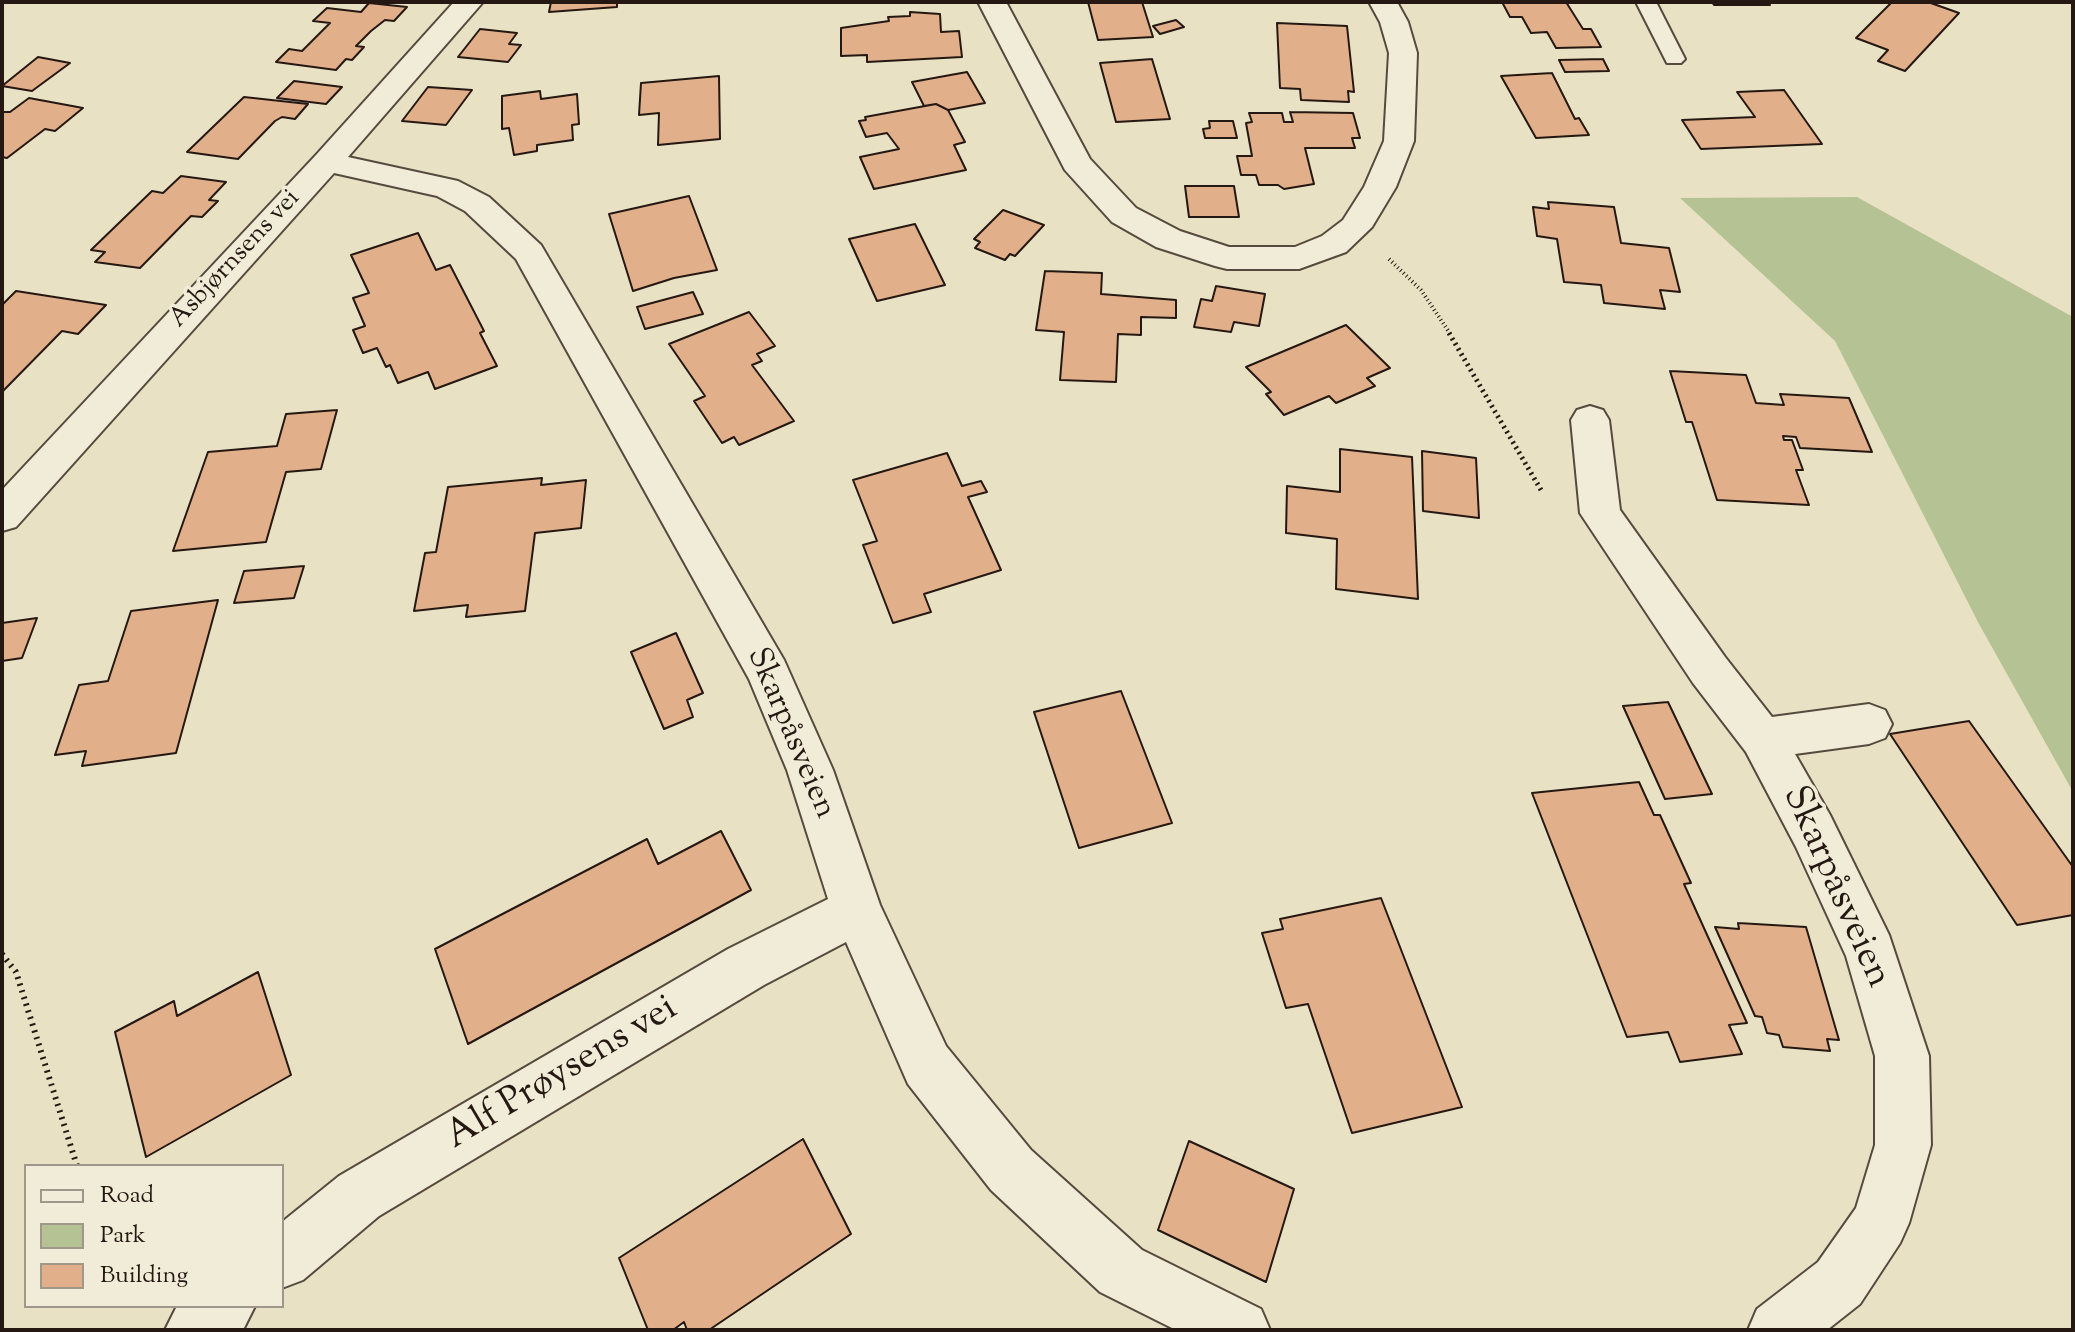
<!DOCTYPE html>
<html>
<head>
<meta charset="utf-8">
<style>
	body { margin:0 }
	#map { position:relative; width:2075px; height:1332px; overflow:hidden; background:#e9e1c3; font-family:"Sorts Mill Goudy",serif }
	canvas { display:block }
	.frame { position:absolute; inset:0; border:4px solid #251813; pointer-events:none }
	.legend { position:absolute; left:24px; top:1164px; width:260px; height:144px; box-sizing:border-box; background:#f1ecd8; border:2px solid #9f9789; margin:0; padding:10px 14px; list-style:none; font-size:24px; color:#251813 }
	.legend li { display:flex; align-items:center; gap:16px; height:40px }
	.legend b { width:40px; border:2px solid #9f9789 }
</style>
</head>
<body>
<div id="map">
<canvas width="2075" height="1332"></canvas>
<div class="frame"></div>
<ul class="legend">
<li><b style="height:10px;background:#f1ecd8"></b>Road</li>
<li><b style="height:22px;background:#b5c394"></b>Park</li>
<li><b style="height:22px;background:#e1af8a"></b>Building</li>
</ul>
</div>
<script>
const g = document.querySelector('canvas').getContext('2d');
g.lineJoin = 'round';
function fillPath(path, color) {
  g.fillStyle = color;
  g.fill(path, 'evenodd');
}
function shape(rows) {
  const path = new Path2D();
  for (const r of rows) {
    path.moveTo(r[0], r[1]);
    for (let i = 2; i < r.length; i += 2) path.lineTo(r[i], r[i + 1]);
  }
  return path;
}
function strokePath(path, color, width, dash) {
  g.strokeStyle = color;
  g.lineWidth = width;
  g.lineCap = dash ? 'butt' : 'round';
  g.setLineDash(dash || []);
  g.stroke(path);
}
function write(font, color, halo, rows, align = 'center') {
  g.font = font + ' "Sorts Mill Goudy",serif';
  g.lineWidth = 7;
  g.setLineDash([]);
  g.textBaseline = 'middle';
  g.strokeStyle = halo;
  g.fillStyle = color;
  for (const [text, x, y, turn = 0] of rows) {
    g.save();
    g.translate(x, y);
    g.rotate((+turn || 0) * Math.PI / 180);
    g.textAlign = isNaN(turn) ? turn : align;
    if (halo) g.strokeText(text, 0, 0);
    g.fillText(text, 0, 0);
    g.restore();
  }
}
fillPath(shape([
	[1857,197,2073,317,2073,792,1979,624,1835,341,1680,198]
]), '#b5c394');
const building = shape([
	[551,2,617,2,617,7,549,12,551,2],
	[1088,2,1142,2,1153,37,1098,40,1088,2],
	[1502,2,1566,2,1583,29,1591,29,1601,47,1556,48,1547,32,1531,33,1522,17,1510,17,1502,2],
	[1712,2,1768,2,1770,5,1714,5,1712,2],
	[1892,2,1928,2,1959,13,1905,71,1878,61,1888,50,1856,38,1892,2],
	[369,3,407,7,394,21,385,20,371,31,356,46,364,47,352,60,346,59,336,70,276,62,289,49,302,51,330,23,313,21,327,8,361,12,369,3],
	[910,12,940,14,941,32,959,31,962,57,867,62,867,55,841,56,841,28,889,21,888,17,910,16,910,12],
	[1176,20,1184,27,1160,34,1153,26,1176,20],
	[1277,23,1347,26,1354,92,1348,91,1349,102,1301,100,1300,89,1280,88,1277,23],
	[480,29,517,33,509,44,521,45,508,62,458,57,480,29],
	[38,57,70,63,32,91,2,86,38,57],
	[1152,59,1170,119,1116,122,1100,63,1152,59],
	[1603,59,1609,71,1565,72,1559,60,1603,59],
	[967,72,985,103,948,110,936,104,924,106,912,82,967,72],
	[1552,73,1575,119,1579,118,1589,135,1536,138,1501,76,1552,73],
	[719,76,720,139,658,145,659,113,639,115,641,83,719,76],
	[294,81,342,87,326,104,277,98,294,81],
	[428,87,472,90,446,125,402,121,428,87],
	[1784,90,1822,144,1701,149,1682,120,1755,117,1737,92,1784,90],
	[540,91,541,99,577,94,579,124,572,125,573,140,537,145,537,151,514,155,509,128,502,129,502,96,540,91],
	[244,97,308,104,295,119,282,117,275,121,238,159,187,152,244,97],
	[29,98,83,108,55,131,45,129,7,158,2,157,2,112,10,112,29,98],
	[936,104,948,110,965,142,954,145,966,170,874,189,860,157,899,149,887,133,866,137,859,121,866,120,865,117,936,104],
	[1290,112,1353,113,1360,138,1352,138,1355,148,1305,148,1314,184,1284,189,1278,185,1259,185,1256,175,1241,175,1237,156,1252,156,1246,123,1252,122,1249,113,1282,113,1284,122,1293,122,1290,112],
	[1209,121,1233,121,1237,138,1205,138,1203,129,1210,128,1209,121],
	[181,176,226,182,209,200,218,201,202,217,191,216,140,268,95,262,105,252,91,250,152,191,163,193,181,176],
	[1185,186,1234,186,1239,217,1189,217,1185,186],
	[689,196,717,270,674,278,633,291,609,214,689,196],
	[1548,202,1614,207,1621,243,1669,248,1680,292,1660,290,1665,309,1604,303,1601,285,1564,282,1557,239,1537,236,1533,207,1549,209,1548,202],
	[1003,210,1044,225,1015,256,1010,254,1005,260,975,248,980,242,974,239,1003,210],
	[915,224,945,285,877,301,849,239,915,224],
	[418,233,436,270,450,265,484,331,480,333,497,366,435,389,428,372,398,383,390,365,386,367,377,348,363,353,353,330,365,326,353,298,369,293,351,255,418,233],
	[1045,271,1102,273,1101,294,1176,300,1176,318,1141,317,1141,335,1118,334,1116,382,1060,380,1064,332,1036,330,1045,271],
	[1216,286,1265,294,1259,326,1234,322,1231,332,1194,327,1201,299,1212,301,1216,286],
	[16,291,106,305,78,334,62,331,3,391,2,305,16,291],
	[693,292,703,314,645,329,637,307,693,292],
	[749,312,775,346,757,354,762,361,752,365,794,421,739,445,734,437,722,443,694,401,705,396,669,344,749,312],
	[1346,325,1390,368,1367,378,1375,386,1336,403,1329,396,1284,415,1266,394,1271,392,1246,367,1346,325],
	[1670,371,1746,375,1756,403,1784,405,1780,394,1849,398,1872,452,1800,448,1796,437,1783,436,1784,440,1792,440,1803,470,1796,470,1809,505,1717,500,1692,422,1686,422,1670,371],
	[337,410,321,469,286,472,266,542,173,551,208,452,277,446,286,414,337,410],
	[1340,449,1412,457,1418,599,1336,589,1337,539,1286,533,1287,486,1340,492,1340,449],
	[1422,451,1476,458,1479,518,1423,511,1422,451],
	[947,453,962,486,981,481,987,492,968,497,1001,570,924,594,931,612,893,623,863,545,877,541,853,480,947,453],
	[542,478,541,485,586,480,581,528,535,533,525,611,466,617,468,605,414,611,425,553,436,552,448,487,542,478],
	[304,566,294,598,234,603,244,571,304,566],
	[218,600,176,753,82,766,86,751,55,755,79,685,108,681,131,611,218,600],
	[37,618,22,658,2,661,2,623,37,618],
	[676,633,703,693,687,700,693,717,664,729,631,652,676,633],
	[1121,691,1172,823,1079,848,1034,712,1121,691],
	[1668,702,1712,794,1665,799,1623,706,1668,702],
	[1969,721,2073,867,2073,915,2017,925,1890,734,1969,721],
	[1639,782,1654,815,1660,815,1691,883,1684,884,1747,1023,1729,1025,1742,1054,1680,1062,1668,1032,1627,1037,1532,793,1639,782],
	[721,831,751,890,468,1044,435,949,647,839,658,864,721,831],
	[1381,898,1462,1107,1352,1133,1308,1004,1286,1008,1262,933,1283,929,1280,919,1381,898],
	[1738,923,1806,927,1839,1040,1827,1039,1830,1051,1783,1047,1779,1035,1767,1033,1762,1017,1755,1016,1715,927,1739,929,1738,923],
	[258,972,291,1075,146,1157,115,1032,174,1001,177,1016,258,972],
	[803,1139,851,1234,709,1330,687,1330,684,1322,673,1330,648,1330,619,1258,803,1139],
	[1189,1141,1294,1189,1266,1282,1158,1230,1189,1141]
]);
fillPath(building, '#e1af8a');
strokePath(building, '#251813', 2);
const lane = shape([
	[1636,2,1656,2,1685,59,1681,63,1667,63,1636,2]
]);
const street = shape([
	[454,2,483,2,348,157,458,181,489,197,541,245,784,660,833,770,880,905,946,1046,1031,1150,1142,1250,1261,1309,1270,1330,1176,1330,1100,1292,991,1190,908,1084,846,942,764,985,379,1216,303,1280,282,1288,282,1222,339,1176,728,949,828,899,787,770,749,679,516,259,465,211,437,196,334,173,16,527,2,531,2,490,316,155,454,2],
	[978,2,1006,2,1090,159,1136,208,1180,231,1229,247,1295,247,1322,236,1343,220,1364,187,1384,141,1389,53,1380,22,1369,2,1397,2,1408,22,1417,53,1414,141,1396,187,1372,227,1346,252,1299,269,1227,269,1215,266,1156,247,1112,222,1065,170,978,2],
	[1590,406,1603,410,1609,420,1620,510,1725,657,1772,717,1869,704,1885,710,1892,724,1885,738,1869,744,1795,754,1830,815,1889,935,1929,1056,1931,1145,1909,1223,1900,1243,1860,1304,1827,1330,1748,1330,1757,1309,1818,1262,1856,1208,1875,1145,1875,1056,1846,956,1796,847,1746,752,1693,683,1580,513,1571,420,1577,410,1590,406],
	[177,1306,255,1306,243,1330,165,1330,177,1306]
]);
strokePath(lane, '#564a3f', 4);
strokePath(street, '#564a3f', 4);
strokePath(shape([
	[1389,259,1421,290,1451,335]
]), '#251813', 4, [1, 3]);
strokePath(shape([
	[1449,333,1541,490]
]), '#251813', 5, [2, 4]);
strokePath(shape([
	[2,954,16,972,77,1166]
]), '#251813', 6, [2, 5]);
fillPath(lane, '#f1ecd8');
fillPath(street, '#f1ecd8');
write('26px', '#251813', '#f1ecd8', [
	["Asbjørnsens vei",236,260,-47]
]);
write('32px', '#251813', '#f1ecd8', [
	["Skarpåsveien",789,734,67]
]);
write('38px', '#251813', '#f1ecd8', [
	["Skarpåsveien",1834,888,66],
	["Alf Prøysens vei",563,1075,-31]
]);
</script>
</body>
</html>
